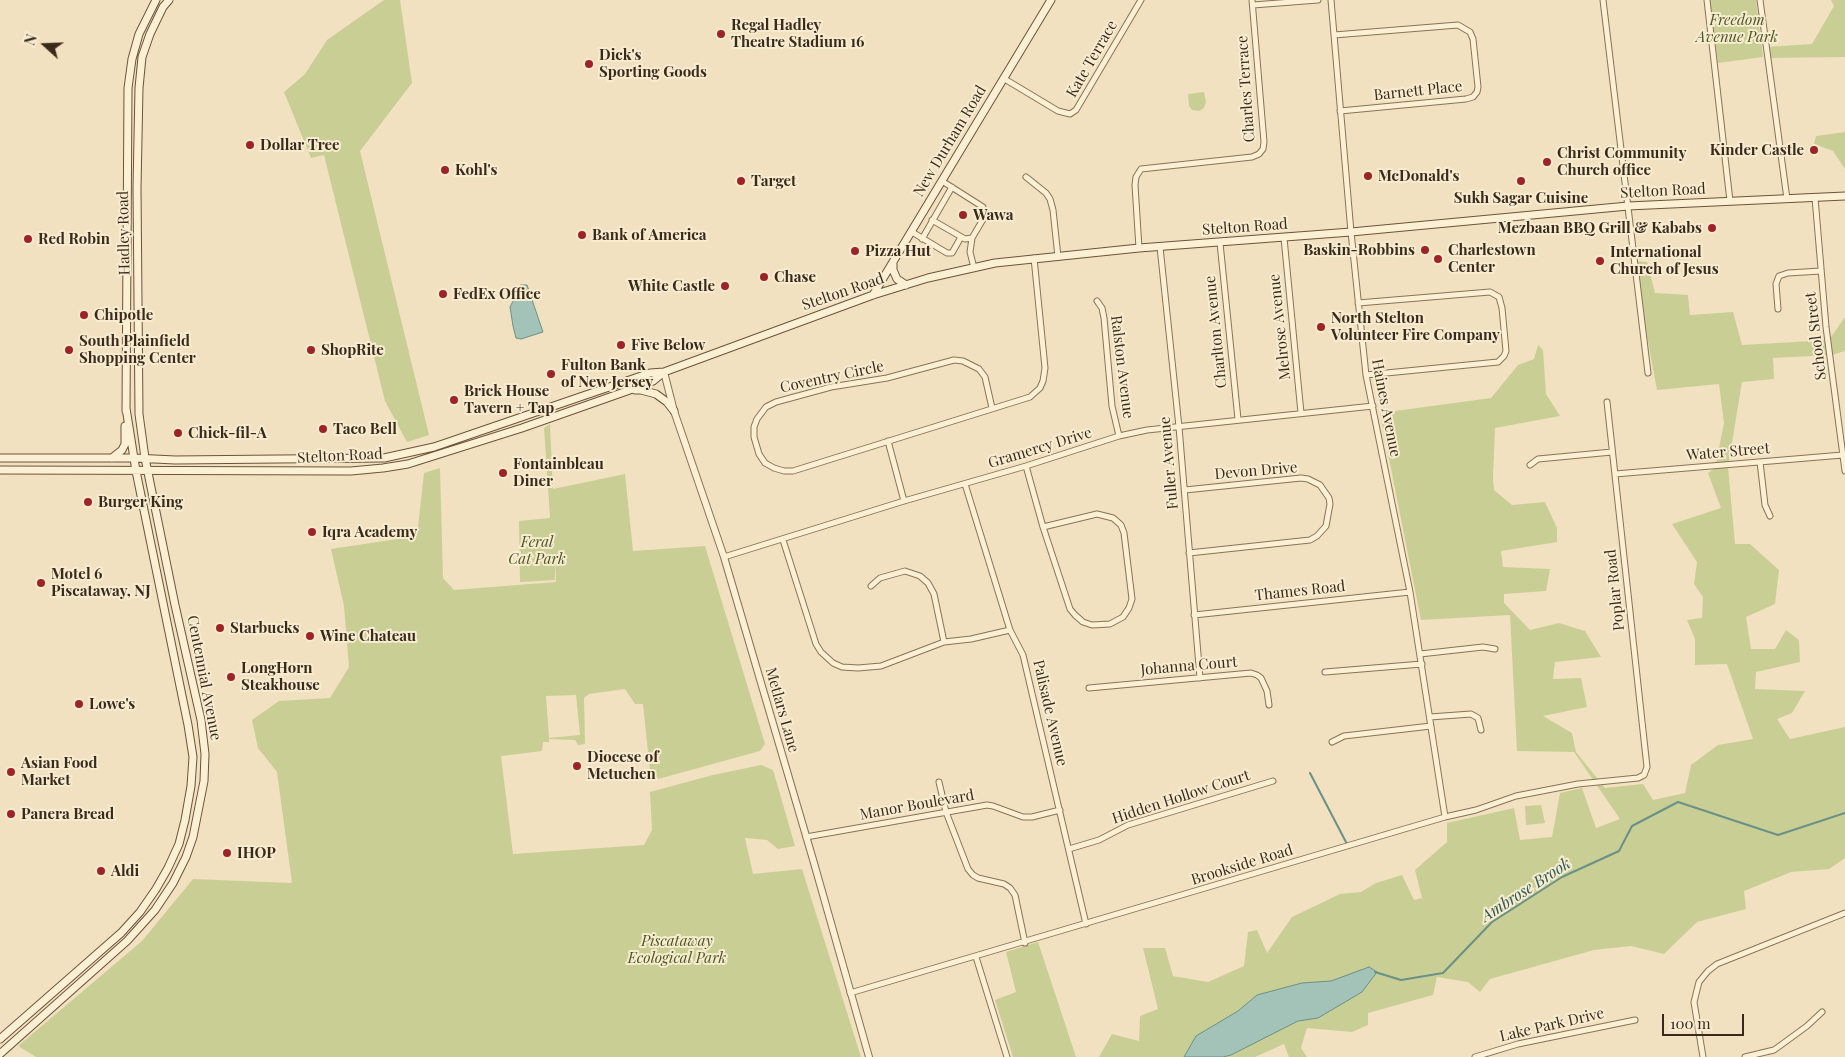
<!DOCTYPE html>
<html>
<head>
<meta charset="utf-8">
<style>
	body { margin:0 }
	#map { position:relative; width:1845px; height:1057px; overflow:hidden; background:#f1e1c0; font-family:"Playfair Display",serif }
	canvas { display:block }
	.north { position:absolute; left:20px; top:20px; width:50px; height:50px; -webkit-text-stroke:4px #f8ecd0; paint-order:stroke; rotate:290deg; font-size:14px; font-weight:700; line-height:20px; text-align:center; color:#3a2a1c }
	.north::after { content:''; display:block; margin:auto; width:18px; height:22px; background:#3a2a1c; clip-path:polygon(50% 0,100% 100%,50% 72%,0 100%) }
	.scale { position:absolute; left:1662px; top:1014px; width:82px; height:22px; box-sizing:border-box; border:2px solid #3a2a1c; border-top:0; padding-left:6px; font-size:15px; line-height:18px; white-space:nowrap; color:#3a2a1c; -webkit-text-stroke:4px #f8ecd0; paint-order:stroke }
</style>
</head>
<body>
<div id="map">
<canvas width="1845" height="1057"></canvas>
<div class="north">N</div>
<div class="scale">100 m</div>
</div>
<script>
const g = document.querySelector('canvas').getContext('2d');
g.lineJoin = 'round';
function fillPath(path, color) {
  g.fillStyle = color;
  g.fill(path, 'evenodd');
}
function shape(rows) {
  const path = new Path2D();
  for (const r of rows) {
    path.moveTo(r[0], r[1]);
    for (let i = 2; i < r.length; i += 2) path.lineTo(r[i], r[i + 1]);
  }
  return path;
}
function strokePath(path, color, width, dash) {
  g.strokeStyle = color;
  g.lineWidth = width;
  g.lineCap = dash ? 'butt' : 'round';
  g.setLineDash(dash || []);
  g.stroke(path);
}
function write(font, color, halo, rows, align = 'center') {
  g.font = font + ' "Playfair Display",serif';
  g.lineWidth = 4;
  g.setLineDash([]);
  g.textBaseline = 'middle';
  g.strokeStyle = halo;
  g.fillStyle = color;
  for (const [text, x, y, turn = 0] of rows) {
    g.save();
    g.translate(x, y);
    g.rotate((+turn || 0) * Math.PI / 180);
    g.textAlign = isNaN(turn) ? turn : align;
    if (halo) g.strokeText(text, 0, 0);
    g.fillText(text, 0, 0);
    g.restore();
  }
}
fillPath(shape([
	[384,0,400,0,412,83,360,151,429,435,407,442,385,401,324,155,311,158,284,92,305,74,327,40],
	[1710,0,1756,0,1763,57,1718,63],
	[1831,0,1845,0,1845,57,1769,58,1767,47,1812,44,1834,6],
	[1204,92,1206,102,1204,108,1199,111,1192,110,1189,106,1188,94],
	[1845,132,1845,169,1833,151,1814,144,1816,136],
	[1633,261,1647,262,1655,293,1688,295,1690,315,1733,312,1742,345,1829,340,1845,317,1845,351,1831,355,1773,358,1774,379,1742,382,1728,467,1735,544,1750,544,1779,570,1775,604,1746,617,1751,649,1775,649,1786,630,1799,640,1800,662,1756,672,1755,689,1805,691,1792,713,1777,719,1790,739,1845,727,1845,858,1829,869,1791,872,1744,891,1746,909,1697,922,1664,954,1631,946,1594,950,1490,979,1480,992,1468,982,1437,977,1433,995,1368,1013,1368,1025,1352,1032,1307,1028,1301,1048,1307,1057,1289,1057,1284,1044,1255,1057,1099,1057,1112,1034,1139,1041,1140,1016,1158,1009,1143,948,1165,948,1173,976,1208,982,1244,966,1248,932,1257,930,1267,953,1292,917,1340,894,1361,892,1376,883,1402,875,1414,900,1422,898,1415,870,1447,842,1447,823,1514,808,1520,840,1552,837,1560,793,1582,788,1596,828,1620,819,1574,752,1517,751,1510,615,1421,620,1380,413,1491,398,1518,365,1534,359,1538,345,1543,350,1546,394,1560,416,1495,428,1493,477,1494,490,1512,505,1545,502,1557,528,1557,542,1501,551,1503,567,1550,569,1546,591,1504,594,1504,603,1530,630,1559,623,1585,631,1601,657,1555,662,1553,679,1581,678,1587,707,1543,716,1572,733,1576,752,1605,788,1643,784,1653,800,1685,793,1691,765,1718,745,1753,739,1727,664,1695,665,1695,639,1687,620,1702,618,1703,597,1694,584,1697,562,1672,524,1721,508,1708,473,1715,468,1724,423,1719,384,1657,390],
	[550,424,553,489,625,474,633,551,705,546,765,744,760,751,651,781,643,704,635,704,625,689,589,694,584,698,585,744,578,745,575,740,549,739,549,742,543,742,542,751,501,756,513,854,644,845,652,830,650,792,713,775,761,765,773,770,795,846,778,849,767,840,745,838,753,874,802,869,861,1057,36,1057,18,1046,142,941,193,879,292,883,277,772,258,748,252,720,279,701,330,698,349,667,344,606,331,549,417,536,424,473,440,468,443,578,454,590,556,582,555,556,555,580,520,582,519,521,550,518,544,428],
	[576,695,580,735,549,738,546,696],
	[1541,805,1545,823,1526,825,1525,806],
	[1038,942,1076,1057,1013,1057,995,1000,1016,992,1006,952]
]), '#c9cf94');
const water = shape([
	[521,285,527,285,543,332,521,339,516,338,513,326,510,307,521,285],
	[1369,967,1377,972,1362,992,1318,1018,1298,1021,1231,1055,1223,1057,1184,1057,1196,1036,1238,1011,1257,995,1302,983,1331,981,1369,967]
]);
fillPath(water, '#a3c3b9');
strokePath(water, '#6a9187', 1);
strokePath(shape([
	[1310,773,1347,844],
	[1375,972,1401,980,1443,973,1492,922,1562,877,1619,851,1632,826,1678,802,1778,835,1845,813]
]), '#6a9187', 2);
const minor = shape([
	[1331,0,1351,232,1366,375,1410,592,1445,817],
	[1603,0,1648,373],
	[1707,0,1730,201],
	[1760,0,1787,199],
	[1253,5,1318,0],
	[1334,35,1458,25,1470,32,1473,39,1478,87,1477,92,1473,97,1466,99,1340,111],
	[1003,78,1058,111,1070,114,1076,110,1141,0],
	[1026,177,1046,193,1050,199,1053,210,1058,257],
	[942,181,983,207,985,216,972,238,970,252,974,268],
	[1815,198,1826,327,1845,471],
	[932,220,965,239,972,238],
	[912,232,947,253,952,253,961,237],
	[1284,238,1301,413],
	[922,239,952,187],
	[1220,243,1238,419],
	[1160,247,1179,427,1200,678],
	[1139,248,1135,185,1136,177,1141,169,1252,157,1259,154,1263,149,1264,142,1252,0],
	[1097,301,1102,308,1104,318,1112,406,1119,436],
	[1358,303,1490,292,1499,297,1502,308,1506,351,1504,356,1498,362,1366,375],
	[1778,309,1776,284,1779,276,1788,273,1821,271],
	[992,408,985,377,979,369,963,361,954,360,887,378,831,387,776,402,766,407,757,419,754,427,754,437,759,454,765,463,774,468,784,471,793,471,1030,397,1040,388,1043,381,1045,368,1034,258],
	[888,441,904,501],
	[1760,462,1765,505,1770,516],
	[1530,465,1538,459,1612,452],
	[1026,466,1043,527,1070,609,1075,615,1083,622,1092,625,1110,624,1123,617,1129,608,1132,599,1124,533,1121,525,1113,518,1097,514,1043,527],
	[1615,474,1843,455],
	[965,484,1010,630,1023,655,1086,924],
	[1185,490,1301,478,1308,479,1320,485,1329,498,1330,504,1326,526,1317,536,1310,540,1189,553],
	[783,540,816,644,821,652,833,663,842,667,858,668,881,666,944,642,971,639,1010,630],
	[724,557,904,501,1026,466,1119,436,1147,430,1373,406],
	[871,586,880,578,905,571,920,576,928,583,934,594,944,642],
	[1194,615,1410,592],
	[1420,654,1483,647,1495,649],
	[1325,672,1422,664],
	[1089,688,1251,673,1257,675,1261,678,1267,691,1269,705],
	[1430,717,1471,714,1478,718,1481,730],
	[1332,742,1344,736,1431,726],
	[939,782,946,812,968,869,973,875,978,878,1004,884,1010,888,1015,895,1025,943],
	[806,837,987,805,993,806,1023,817,1032,817,1060,810],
	[1069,849,1099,840,1128,825,1273,781],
	[976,957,1007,1057],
	[850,993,1445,817,1476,810,1516,796,1578,784,1638,778,1644,775,1647,767,1607,402],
	[1475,1057,1518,1044,1635,1020],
	[1703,1057,1694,1002,1699,982,1708,971,1717,964,1845,913],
	[1745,1057,1774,1050,1781,1045,1807,1026,1822,1012]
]);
const tertiary = shape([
	[664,372,674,411,724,557,814,863,869,1057]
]);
const secondary = shape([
	[893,264,893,270,897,279,906,285],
	[873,295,1051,0],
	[635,390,641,390,656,394,667,402,674,411],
	[126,411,128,88,132,59,139,34,156,0],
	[0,458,134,458,175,460,384,458,434,447,650,373,664,372],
	[112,458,122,450,125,444,125,426],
	[0,470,351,471,383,468,408,464,522,428,627,391,653,381,664,372,873,295,928,278,995,263,1139,248,1351,232,1628,206,1845,196],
	[0,1039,121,933,140,912,156,889,168,868,179,844,185,820,191,786,193,757,188,725,136,471,126,408],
	[0,1054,127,941,155,910,173,883,186,857,193,837,204,781,205,754,201,720,175,605,145,458,139,414,137,188,139,88,142,57,150,34,163,7,169,0]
]);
strokePath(minor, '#8b7257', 7);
strokePath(tertiary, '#8b7257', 8);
strokePath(secondary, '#6d533a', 9);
strokePath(minor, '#fbefd4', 5);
strokePath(tertiary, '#fbefd4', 6);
strokePath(secondary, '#fbefd4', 7);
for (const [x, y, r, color] of [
	[721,34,5,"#9e2326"],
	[589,64,5,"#9e2326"],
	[250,145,5,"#9e2326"],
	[1814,150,5,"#9e2326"],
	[1547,162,5,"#9e2326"],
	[445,170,5,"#9e2326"],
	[1368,176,5,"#9e2326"],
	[741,181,5,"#9e2326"],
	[1521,181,5,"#9e2326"],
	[963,215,5,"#9e2326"],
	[1712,228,5,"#9e2326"],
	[582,235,5,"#9e2326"],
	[28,239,5,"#9e2326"],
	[1425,250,5,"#9e2326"],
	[855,251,5,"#9e2326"],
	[1438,259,5,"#9e2326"],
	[1600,261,5,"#9e2326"],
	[764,277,5,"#9e2326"],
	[725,286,5,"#9e2326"],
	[443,294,5,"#9e2326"],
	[84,315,5,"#9e2326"],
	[1321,327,5,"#9e2326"],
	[621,345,5,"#9e2326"],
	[69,350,5,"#9e2326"],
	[311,350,5,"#9e2326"],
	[551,374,5,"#9e2326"],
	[454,400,5,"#9e2326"],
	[323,429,5,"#9e2326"],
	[178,433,5,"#9e2326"],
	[503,473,5,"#9e2326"],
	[88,502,5,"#9e2326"],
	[312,532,5,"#9e2326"],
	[41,583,5,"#9e2326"],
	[220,628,5,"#9e2326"],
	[310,636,5,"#9e2326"],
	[231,677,5,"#9e2326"],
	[79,704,5,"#9e2326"],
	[577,766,5,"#9e2326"],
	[11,772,5,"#9e2326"],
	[11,814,5,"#9e2326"],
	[227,853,5,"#9e2326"],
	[101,871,5,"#9e2326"]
]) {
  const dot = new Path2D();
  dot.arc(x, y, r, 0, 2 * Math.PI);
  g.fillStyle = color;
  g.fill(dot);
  strokePath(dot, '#f8ecd0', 2);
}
write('italic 15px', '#4b5722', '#f8ecd0', [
	["Freedom",1737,20],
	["Avenue Park",1737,37],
	["Feral",537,542],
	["Cat Park",537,559],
	["Piscataway",677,941],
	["Ecological Park",677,958]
]);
write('bold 15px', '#3a2a1c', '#f8ecd0', [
	["Regal Hadley",731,25],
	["Theatre Stadium 16",731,42],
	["Dick's",599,55],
	["Sporting Goods",599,72],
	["Dollar Tree",260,145],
	["Kinder Castle",1804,150,"right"],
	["Christ Community",1557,153],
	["Church office",1557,170],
	["Kohl's",455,170],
	["McDonald's",1378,176],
	["Target",751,181],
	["Sukh Sagar Cuisine",1521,198,"center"],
	["Wawa",973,215],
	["Mezbaan BBQ Grill & Kababs",1702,228,"right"],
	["Bank of America",592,235],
	["Red Robin",38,239],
	["Baskin-Robbins",1415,250,"right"],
	["Charlestown",1448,250],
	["Center",1448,267],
	["Pizza Hut",865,251],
	["International",1610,252],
	["Church of Jesus",1610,269],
	["Chase",774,277],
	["White Castle",715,286,"right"],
	["FedEx Office",453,294],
	["Chipotle",94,315],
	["North Stelton",1331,318],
	["Volunteer Fire Company",1331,335],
	["South Plainfield",79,341],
	["Shopping Center",79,358],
	["Five Below",631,345],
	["ShopRite",321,350],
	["Fulton Bank",561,365],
	["of New Jersey",561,382],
	["Brick House",464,391],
	["Tavern + Tap",464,408],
	["Taco Bell",333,429],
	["Chick-fil-A",188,433],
	["Fontainbleau",513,464],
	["Diner",513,481],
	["Burger King",98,502],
	["Iqra Academy",322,532],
	["Motel 6",51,574],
	["Piscataway, NJ",51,591],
	["Starbucks",230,628],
	["Wine Chateau",320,636],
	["LongHorn",241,668],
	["Steakhouse",241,685],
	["Lowe's",89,704],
	["Diocese of",587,757],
	["Metuchen",587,774],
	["Asian Food",21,763],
	["Market",21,780],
	["Panera Bread",21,814],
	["IHOP",237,853],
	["Aldi",111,871]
], 'left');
write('15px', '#3a2a1c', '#f8ecd0', [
	["Kate Terrace",1092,59,-60],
	["Charles Terrace",1246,89,-94],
	["Barnett Place",1418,91,-6],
	["New Durham Road",950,141,-59],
	["Stelton Road",1663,191,-3],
	["Stelton Road",1245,227,-4],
	["Hadley Road",124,233,-91],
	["Stelton Road",843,292,-19],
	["Melrose Avenue",1280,327,-96],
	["Charlton Avenue",1216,332,-96],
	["School Street",1816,336,-97],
	["Ralston Avenue",1122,367,83],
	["Coventry Circle",832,377,-12],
	["Haines Avenue",1386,408,79],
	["Gramercy Drive",1040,448,-17],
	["Water Street",1728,452,-5],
	["Stelton Road",340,456,-3],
	["Fuller Avenue",1169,463,-95],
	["Devon Drive",1256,471,-5],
	["Poplar Road",1615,590,-96],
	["Thames Road",1300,591,-6],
	["Johanna Court",1189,666,-5],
	["Centennial Avenue",204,678,79],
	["Metlars Lane",782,710,74],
	["Palisade Avenue",1050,713,77],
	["Hidden Hollow Court",1181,797,-18],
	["Manor Boulevard",917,805,-10],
	["Brookside Road",1242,865,-17],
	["Lake Park Drive",1552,1025,-13]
]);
write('italic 16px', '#2b5a57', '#f8ecd0', [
	["Ambrose Brook",1526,890,-33]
]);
</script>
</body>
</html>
